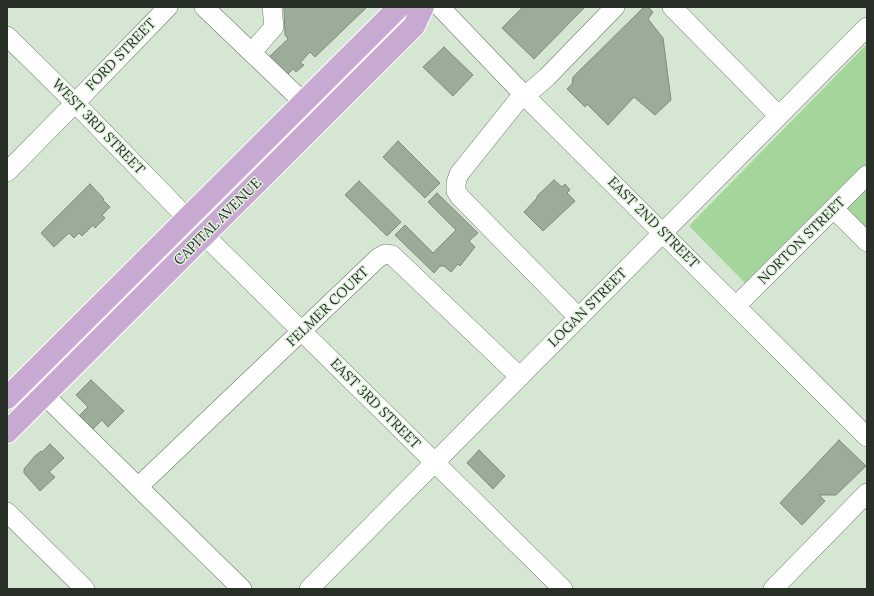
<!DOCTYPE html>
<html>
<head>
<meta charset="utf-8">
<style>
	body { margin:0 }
	#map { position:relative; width:874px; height:596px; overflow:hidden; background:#d5e6d2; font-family:Lora,serif }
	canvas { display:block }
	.frame { position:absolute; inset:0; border:8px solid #282f27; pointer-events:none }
</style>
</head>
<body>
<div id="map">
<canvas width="874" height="596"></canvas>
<div class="frame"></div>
</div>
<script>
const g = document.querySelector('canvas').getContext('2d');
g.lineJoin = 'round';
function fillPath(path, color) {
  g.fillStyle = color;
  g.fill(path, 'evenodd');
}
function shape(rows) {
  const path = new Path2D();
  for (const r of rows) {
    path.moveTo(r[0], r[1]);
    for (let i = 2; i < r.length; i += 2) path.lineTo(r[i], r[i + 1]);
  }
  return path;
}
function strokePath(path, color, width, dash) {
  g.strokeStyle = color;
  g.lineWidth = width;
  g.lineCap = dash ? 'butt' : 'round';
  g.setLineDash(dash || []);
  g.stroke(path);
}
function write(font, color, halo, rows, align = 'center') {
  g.font = font + ' Lora,serif';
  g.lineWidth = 3;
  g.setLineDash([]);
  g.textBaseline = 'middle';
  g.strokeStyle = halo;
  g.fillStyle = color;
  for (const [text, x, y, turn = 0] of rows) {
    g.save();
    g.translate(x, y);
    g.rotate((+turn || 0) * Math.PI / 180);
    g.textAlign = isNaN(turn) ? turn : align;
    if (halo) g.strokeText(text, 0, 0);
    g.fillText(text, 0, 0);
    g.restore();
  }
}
fillPath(shape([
	[867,44,867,167,748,286,689,226],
	[867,181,867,236,840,208]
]), '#a4d69c');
const building = shape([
	[284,7,367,7,315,57,310,52,300,63,304,65,296,72,293,69,287,75,269,57,288,39,285,35,284,7],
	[523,7,585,7,534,59,502,28,523,7],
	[644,7,648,7,653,12,648,19,663,38,671,100,655,115,634,97,608,125,587,104,585,107,567,89,572,84,573,77,644,7],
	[444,47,473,75,453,96,423,67,444,47],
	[398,141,440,183,425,198,383,157,398,141],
	[554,180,562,187,565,184,570,190,567,193,575,201,543,231,524,212,537,198,537,196,554,180],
	[359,181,401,222,387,236,345,195,359,181],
	[90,184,104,199,103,200,110,207,102,215,105,218,95,228,93,225,82,236,79,233,74,238,69,233,54,247,41,233,90,184],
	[437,193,478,233,469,241,475,247,460,266,458,264,451,272,444,266,440,266,434,273,395,235,405,225,433,253,456,230,428,202,437,193],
	[91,380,124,411,108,427,102,420,92,430,79,416,88,407,76,395,91,380],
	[839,440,866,466,836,495,819,495,825,501,802,525,780,503,839,440],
	[50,444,64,458,49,472,55,477,40,491,24,473,24,469,35,456,41,451,42,452,50,444],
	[479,450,505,476,493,489,467,463,479,450]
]);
fillPath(building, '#9bac99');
strokePath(building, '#7d8d7b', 1);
const minor = shape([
	[204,7,321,119],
	[440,7,523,94,867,437],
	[672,7,778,115],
	[7,36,75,103,188,219,563,589],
	[252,52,274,27,272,7],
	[523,94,459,174,456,183,456,191,460,197,579,318],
	[525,96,547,77,615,7],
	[7,172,75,103,168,7],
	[834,209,867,242],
	[736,306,867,175],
	[27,378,242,589],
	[138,487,378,258,385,254,392,255,520,377],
	[7,512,85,589],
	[309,589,867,27],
	[773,589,867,493]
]);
const major = shape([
	[7,398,399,7],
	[7,432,414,26,423,7]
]);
strokePath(minor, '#6b7a68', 20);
strokePath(major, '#fff', 24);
strokePath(minor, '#fff', 19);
strokePath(major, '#c7a9d1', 22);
write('14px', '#282f27', '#e2f3df', [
	["FORD STREET",121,55,-46],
	["WEST 3RD STREET",98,127,46],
	["CAPITAL AVENUE",218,222,-45],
	["EAST 2ND STREET",653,223,45],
	["NORTON STREET",802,241,-45],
	["FELMER COURT",328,307,-44],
	["LOGAN STREET",588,308,-45],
	["EAST 3RD STREET",375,404,45]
]);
</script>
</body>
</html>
